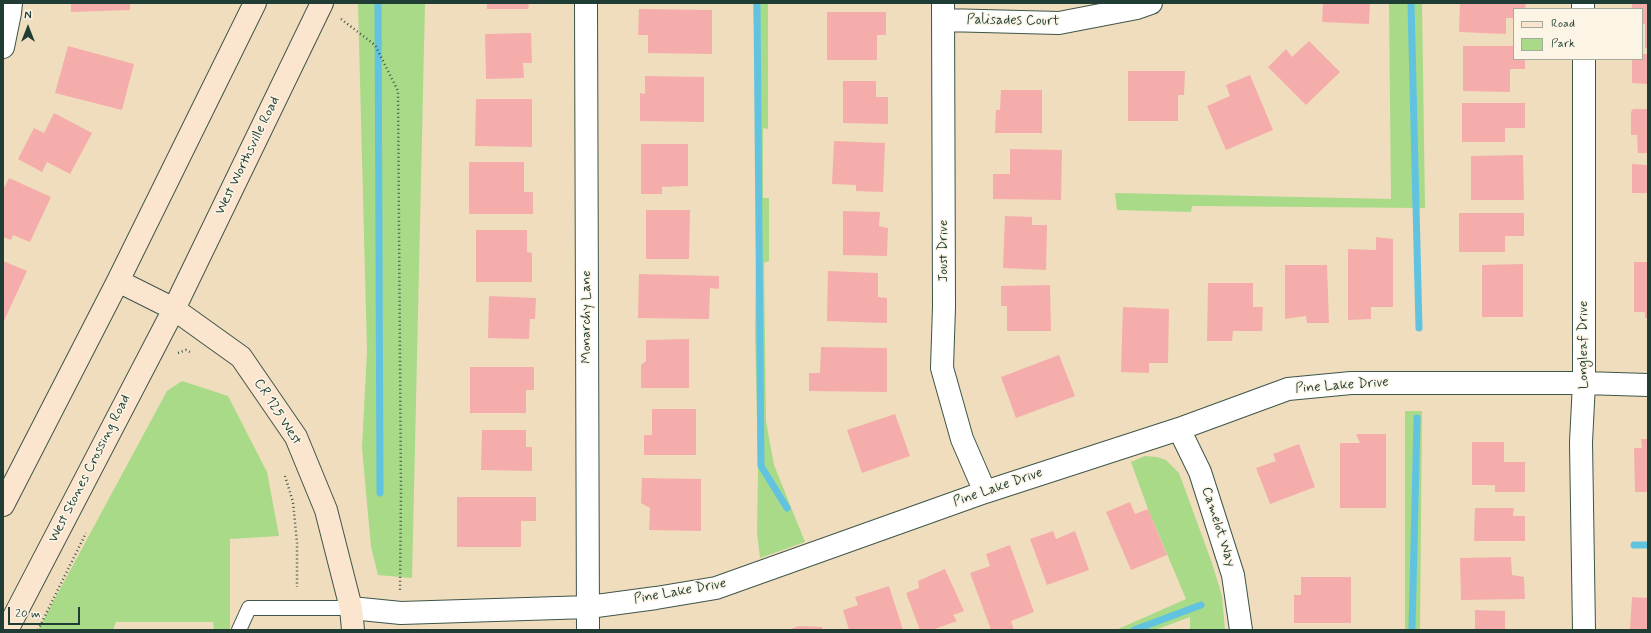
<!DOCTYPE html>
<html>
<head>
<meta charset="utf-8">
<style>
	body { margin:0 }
	#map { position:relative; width:1651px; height:633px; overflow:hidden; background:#f0ddbd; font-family:Mynerve,sans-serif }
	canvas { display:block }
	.frame { position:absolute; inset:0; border:4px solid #1f3d34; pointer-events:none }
	.legend { position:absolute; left:1513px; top:8px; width:130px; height:52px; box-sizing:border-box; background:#fcf5e5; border:1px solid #a4ab9e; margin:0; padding:5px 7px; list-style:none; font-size:12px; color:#1f3d34 }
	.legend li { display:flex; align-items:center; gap:8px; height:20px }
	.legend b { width:20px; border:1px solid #a4ab9e }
	.north { position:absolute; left:8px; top:8px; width:40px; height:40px; -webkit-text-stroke:3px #fcf5e5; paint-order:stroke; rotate:0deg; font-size:11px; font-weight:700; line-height:16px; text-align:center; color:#1f3d34 }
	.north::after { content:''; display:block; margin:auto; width:14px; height:18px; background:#1f3d34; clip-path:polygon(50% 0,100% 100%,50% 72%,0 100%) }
	.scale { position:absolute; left:8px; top:607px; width:72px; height:18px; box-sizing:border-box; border:2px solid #1f3d34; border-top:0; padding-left:5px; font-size:12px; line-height:14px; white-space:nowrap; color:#1f3d34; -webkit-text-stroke:3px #fcf5e5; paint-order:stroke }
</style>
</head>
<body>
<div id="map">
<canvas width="1651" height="633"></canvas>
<div class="frame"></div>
<ul class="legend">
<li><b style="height:5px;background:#fbe5cf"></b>Road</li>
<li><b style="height:11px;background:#a8da88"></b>Park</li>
</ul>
<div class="north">N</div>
<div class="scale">20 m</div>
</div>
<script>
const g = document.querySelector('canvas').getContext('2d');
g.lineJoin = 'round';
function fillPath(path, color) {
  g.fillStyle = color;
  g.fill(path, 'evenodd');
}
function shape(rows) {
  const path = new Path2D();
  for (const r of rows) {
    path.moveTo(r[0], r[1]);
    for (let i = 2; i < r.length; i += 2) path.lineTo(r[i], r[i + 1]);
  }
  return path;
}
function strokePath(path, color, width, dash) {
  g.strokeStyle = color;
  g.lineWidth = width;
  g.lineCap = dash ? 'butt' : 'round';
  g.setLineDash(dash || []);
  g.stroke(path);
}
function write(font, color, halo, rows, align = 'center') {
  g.font = font + ' Mynerve,sans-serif';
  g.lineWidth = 3;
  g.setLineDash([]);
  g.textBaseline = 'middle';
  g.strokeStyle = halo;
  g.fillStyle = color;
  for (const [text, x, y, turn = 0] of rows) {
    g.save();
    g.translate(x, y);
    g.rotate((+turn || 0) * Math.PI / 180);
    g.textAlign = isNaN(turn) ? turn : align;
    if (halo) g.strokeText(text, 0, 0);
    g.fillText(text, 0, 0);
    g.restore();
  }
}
fillPath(shape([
	[358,3,425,3,412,578,378,575,371,547,362,448,367,351],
	[753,3,768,3,768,129,763,128,763,198,769,198,769,261,764,263,766,421,774,465,805,542,760,558,757,533,758,470,755,329,758,140],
	[1389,3,1422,3,1425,208,1192,206,1191,212,1117,210,1115,193,1391,199],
	[182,381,228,396,267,472,279,536,230,539,230,630,214,630,213,622,116,622,113,630,38,630,167,391],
	[1405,411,1422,411,1420,630,1405,630],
	[1145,456,1157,457,1166,460,1179,473,1212,563,1222,596,1225,630,1190,630,1190,617,1155,630,1116,630,1186,599,1148,509,1131,462]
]), '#a8da88');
strokePath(shape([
	[378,3,380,493],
	[757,3,761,466,787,508],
	[1411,3,1419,328],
	[1634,545,1648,545],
	[1134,630,1201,605],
	[1412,630,1417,418]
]), '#62c3e0', 7);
fillPath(shape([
	[71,3,130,3,130,10,71,12],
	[487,3,529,3,528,9,487,9],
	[1323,3,1370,3,1369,24,1322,22],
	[1460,3,1526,3,1525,9,1514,9,1514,18,1506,18,1506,34,1459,32],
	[1632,3,1648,3,1648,48,1645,48,1645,24,1642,24,1642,9,1632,9],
	[639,9,712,10,712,54,648,53,648,35,638,35],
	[827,12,886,12,886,35,877,35,877,60,827,60],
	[531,33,532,63,523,63,524,78,486,79,485,34],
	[1309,41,1340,72,1306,105,1268,67,1286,49,1292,57],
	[68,46,134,64,122,110,55,93],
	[1463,46,1514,46,1514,59,1525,59,1525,69,1510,69,1510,92,1463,91],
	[1642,54,1648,54,1648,84,1632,83,1632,59,1642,59],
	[1128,71,1185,71,1184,95,1178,95,1178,121,1128,121],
	[1250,75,1273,130,1226,150,1207,106,1230,96,1226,85],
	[645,76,704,77,704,122,640,121,640,93,645,94],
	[843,81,876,81,876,97,888,97,888,124,843,123],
	[1001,90,1042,90,1042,133,995,133,996,110,1000,110],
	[476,99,532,99,532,147,475,146],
	[1462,103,1525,103,1525,128,1505,128,1505,142,1462,142],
	[1633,109,1648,109,1648,153,1638,153,1637,135,1631,135,1631,112],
	[54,113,92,133,70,174,47,162,42,172,18,159,34,128,44,133],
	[834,141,885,143,883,192,856,191,856,185,832,184],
	[641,144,688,144,688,186,662,187,662,194,641,194],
	[1010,149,1062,150,1061,200,993,199,993,174,1010,174],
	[1523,155,1524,200,1471,200,1471,156],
	[469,162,524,162,524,192,533,192,533,214,469,214],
	[1632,164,1648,165,1648,193,1632,193],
	[9,178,51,197,30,242,13,235,11,240,3,237,3,190],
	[646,210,690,210,689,259,646,259],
	[843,211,880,212,879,226,888,228,887,256,843,255],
	[1459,213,1524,213,1524,236,1505,236,1505,252,1459,252],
	[1005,216,1032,217,1032,225,1047,225,1046,270,1003,268],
	[476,230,527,230,527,252,532,253,532,282,476,282],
	[1376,237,1393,239,1393,307,1371,307,1371,319,1348,320,1348,249,1376,250],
	[3,261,27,271,3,323],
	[1634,262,1648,262,1648,318,1645,318,1645,312,1634,312],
	[1523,264,1523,317,1482,317,1482,265],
	[1285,265,1327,265,1329,323,1307,323,1306,316,1285,319],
	[828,271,878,273,878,297,887,298,887,323,827,321],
	[639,274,719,276,719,289,710,288,709,319,638,318],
	[1208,283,1253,283,1253,307,1263,307,1262,331,1233,331,1232,341,1207,341],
	[1050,285,1051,331,1007,331,1007,306,1001,306,1001,286],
	[489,296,536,298,535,319,530,319,529,339,488,338],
	[1123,307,1169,309,1168,363,1149,363,1149,373,1121,372],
	[689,339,689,388,641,388,641,365,646,361,646,340],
	[821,347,887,348,887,392,809,391,809,373,820,373],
	[1059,355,1075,396,1016,418,1001,377],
	[470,367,534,367,534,390,526,390,526,413,470,413],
	[652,409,696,409,696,455,644,455,644,435,652,435],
	[895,414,910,456,862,473,847,430],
	[482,430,526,430,526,447,532,447,532,471,481,470],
	[1356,434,1386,434,1386,508,1340,508,1340,443,1360,443],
	[1641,439,1648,439,1648,492,1635,492,1634,448,1642,448],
	[1472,442,1504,442,1504,462,1525,462,1525,492,1495,492,1495,485,1472,485],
	[1299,444,1315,487,1270,504,1256,468,1276,461,1273,454],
	[642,478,701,479,701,531,649,530,650,508,641,503],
	[457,497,536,497,536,521,521,521,521,547,457,547],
	[1130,502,1135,514,1148,509,1167,555,1131,570,1106,512],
	[1475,508,1514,508,1513,516,1525,516,1525,541,1474,541],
	[1053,531,1056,539,1075,531,1089,570,1047,585,1030,539],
	[1010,545,1034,612,1011,621,1014,630,991,630,970,573,990,566,986,554],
	[1511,557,1512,575,1524,577,1525,599,1461,600,1460,558],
	[945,569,964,611,953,615,957,621,932,630,920,630,906,593,919,588,918,581],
	[1301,577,1351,577,1351,623,1294,623,1294,595,1301,595],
	[889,586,903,630,849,630,843,610,858,605,855,597],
	[1632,597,1648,598,1648,630,1630,630],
	[1475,610,1505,611,1505,630,1475,630],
	[799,626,822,627,823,630,788,630]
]), '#f5adab');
const lane = shape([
	[239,630,249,608,351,608]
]);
const street = shape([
	[586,3,588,630],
	[943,3,944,307,942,368,962,439,985,492],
	[1583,3,1583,9],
	[944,20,1059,23,1137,8,1151,3],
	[3,47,10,13,11,3],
	[1584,59,1584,383,1581,442,1584,630],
	[1179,429,1200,472,1233,575,1241,630],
	[351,608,401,613,589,607,656,598,716,588,985,492,1179,429,1288,389,1351,383,1584,383,1648,385]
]);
const secondary = shape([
	[118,281,174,309,241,357,296,437,326,510,351,608,353,630],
	[3,505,118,281,255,3],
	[7,630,174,309,322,3]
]);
strokePath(lane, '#3e5549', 16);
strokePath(street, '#3e5549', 24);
strokePath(secondary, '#3e5549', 24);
strokePath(shape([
	[341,19,375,45,398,91,401,494,400,590],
	[178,353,186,350,192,353],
	[285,476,293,502,297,543,297,587],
	[38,630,86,533]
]), '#3e5549', 2.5, [1, 3]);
strokePath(lane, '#fff', 14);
strokePath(street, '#fff', 22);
strokePath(secondary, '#fbe5cf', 22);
write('14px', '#1f3d34', '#fcf5e5', [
	["Palisades Court",1013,21,1],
	["West Worthsville Road",248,156,-64],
	["Joust Drive",944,251,-90],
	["Monarchy Lane",587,317,-90],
	["Longleaf Drive",1584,345,-90],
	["Pine Lake Drive",1342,386,-4],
	["CR 125 West",277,412,57],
	["West Stones Crossing Road",90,469,-63],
	["Pine Lake Drive",998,488,-19],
	["Camelot Way",1218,527,72],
	["Pine Lake Drive",680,592,-10]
]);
</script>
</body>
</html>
